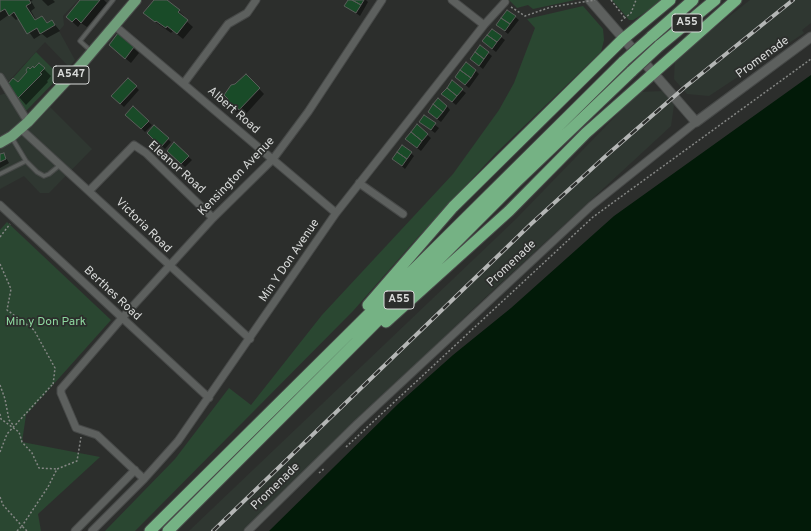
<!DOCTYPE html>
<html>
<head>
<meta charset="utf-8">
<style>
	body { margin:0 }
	canvas { display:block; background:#2c2e2c }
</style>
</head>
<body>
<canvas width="811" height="531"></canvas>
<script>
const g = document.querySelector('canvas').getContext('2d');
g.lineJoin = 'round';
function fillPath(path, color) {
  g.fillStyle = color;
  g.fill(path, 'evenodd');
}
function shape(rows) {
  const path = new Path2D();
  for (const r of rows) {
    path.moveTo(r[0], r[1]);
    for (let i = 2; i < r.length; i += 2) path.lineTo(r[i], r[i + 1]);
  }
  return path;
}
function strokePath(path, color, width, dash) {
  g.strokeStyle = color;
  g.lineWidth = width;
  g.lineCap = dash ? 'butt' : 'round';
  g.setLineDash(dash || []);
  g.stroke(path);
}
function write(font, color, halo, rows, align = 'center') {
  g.font = font + ' Overpass,sans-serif';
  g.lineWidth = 3.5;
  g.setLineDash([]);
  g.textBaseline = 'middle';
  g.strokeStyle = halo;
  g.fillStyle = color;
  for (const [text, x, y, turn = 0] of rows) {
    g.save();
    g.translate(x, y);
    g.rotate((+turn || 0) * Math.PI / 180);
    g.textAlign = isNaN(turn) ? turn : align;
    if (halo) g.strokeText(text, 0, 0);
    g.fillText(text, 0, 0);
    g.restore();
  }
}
fillPath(shape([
	[0,0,78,0,63,16,64,25,59,31,75,60,69,67,45,42,5,85,0,76],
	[750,0,811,0,811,23,802,30,804,33,709,96,687,94,674,79,675,59],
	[663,91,674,105,671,126,475,307,245,531,189,531,516,219,639,92],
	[10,92,28,122,46,103,92,149,49,193,40,193,24,176,0,189,0,95]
]), '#2f3731');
fillPath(shape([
	[509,0,575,0,533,9,528,5,517,8],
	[612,0,663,0,651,9,633,20,629,20],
	[583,6,603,29,604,40,601,52,496,153,418,237,353,311,135,531,105,531,175,459,229,388,251,405,322,315,453,174,499,110,514,83,535,28,527,19],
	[36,52,60,76,26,111,7,85],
	[7,222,111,320,26,415,22,442,100,457,38,514,41,531,0,531,0,230]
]), '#2a4731');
fillPath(shape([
	[811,75,811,531,269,531,398,404,453,355,511,308,614,216]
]), '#021a08');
fillPath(shape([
	[0,0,33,0,31,1,35,8,31,11,36,20,42,17,48,23,52,21,60,31,47,38,42,34,34,39,19,18,16,20,10,14,0,21],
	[42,0,53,0,55,2,48,6],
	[81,0,104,0,107,3,87,27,81,23,78,27,67,17],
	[155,0,165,0,179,11,184,16,183,18,193,27,183,39,173,31,171,33,150,18],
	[349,0,366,0,368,2,360,16,346,6],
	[508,11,519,20,508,34,497,25],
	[119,35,139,53,131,63,115,50],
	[501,37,505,40,496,52,487,45],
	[480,46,492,56,483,69,474,62],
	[39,64,51,76,47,81,48,82,26,105,19,97,18,84],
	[476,71,479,74,469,88,459,80],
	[246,75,264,94,245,115,241,111,238,114,232,109],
	[128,79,139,90,124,107,112,96],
	[462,90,466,93,456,105,446,97],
	[447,106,450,110,441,122,432,115],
	[133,108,152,125,145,132,127,114],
	[424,116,439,128,435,133,424,125],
	[154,126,171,142,165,149,148,133],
	[417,126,431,138,421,151,410,143],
	[174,144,192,160,185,167,168,151],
	[411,153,414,156,405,169,397,162],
	[4,154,9,163,0,168,0,156]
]), '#0007');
const building = shape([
	[0,0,29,0,31,3,26,6,35,20,42,16,47,23,52,20,55,25,40,34,37,28,27,34,14,12,9,16,5,9,0,12,0,0],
	[80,0,100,0,81,23,76,18,72,22,66,17,80,0],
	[154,0,167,0,180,10,178,12,188,20,177,34,167,26,166,28,156,21,155,22,143,13,154,0],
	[348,0,352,0,361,5,356,13,344,6,348,0],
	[352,0,364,0,361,5,352,0],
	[507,10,516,16,510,24,501,18,507,10],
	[501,18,510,24,505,31,496,25,501,18],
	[492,29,502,36,497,42,487,35,492,29],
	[118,33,134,47,125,59,109,45,118,33],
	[487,35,497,42,492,49,482,41,487,35],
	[480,45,489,52,484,59,475,52,480,45],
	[475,52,484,59,479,66,470,59,475,52],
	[466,62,476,70,471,78,460,70,466,62],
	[39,63,45,68,40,73,42,74,18,98,7,85,13,78,18,82,27,72,26,70,28,67,30,69,33,66,34,68,39,63],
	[460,70,471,78,465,85,455,77,460,70],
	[246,74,260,88,239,110,236,106,232,109,226,103,228,99,224,95,231,85,235,84,246,74],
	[128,78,137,86,120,104,111,96,128,78],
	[452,80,463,89,457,96,447,88,452,80],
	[447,88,457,96,452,102,441,94,447,88],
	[438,98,447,106,443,112,433,104,438,98],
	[433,104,443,112,437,119,428,112,433,104],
	[133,106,149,121,141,129,125,115,133,106],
	[424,115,436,123,431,130,419,122,424,115],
	[417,124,428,134,422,141,411,132,417,124],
	[154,125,169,138,161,147,147,133,154,125],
	[411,132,422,141,417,148,405,139,411,132],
	[174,142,189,156,181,164,167,151,174,142],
	[402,145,412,152,407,159,397,152,402,145],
	[397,152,407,159,402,166,392,159,397,152],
	[4,153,6,159,0,162,0,154,4,153]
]);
fillPath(building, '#194b28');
strokePath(building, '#5a5d5a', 1);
const service = shape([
	[91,51,80,41,113,0],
	[12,138,26,161,37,172,44,176,49,174,60,165],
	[0,174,26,161]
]);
const minor = shape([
	[452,0,484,25],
	[115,26,336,213],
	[0,77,28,122],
	[184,83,228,24,247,13,256,0],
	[21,129,250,339],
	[359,183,403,214],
	[90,190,134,145,146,153,213,218],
	[0,205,209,398],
	[144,479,97,435,76,428,61,393,61,389,122,318,213,218,273,159,308,112,382,0],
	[75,531,135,470],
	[92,531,144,479,178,441,336,213,484,25,505,2],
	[248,531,357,424,591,206,696,122]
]);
const tertiary = shape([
	[590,0,696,122,811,37]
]);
const primary = shape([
	[0,143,12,136,28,122,80,66,136,0]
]);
const trunk = shape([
	[651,37,693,0],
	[659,46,715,0],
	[368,305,453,207,623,39,670,0],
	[386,322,509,211,586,133,736,0],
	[150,531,624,61],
	[168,531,516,182,632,71]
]);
strokePath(service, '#474948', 5.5);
strokePath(minor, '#474948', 9);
strokePath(tertiary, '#474948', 11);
strokePath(primary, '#474948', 12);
strokePath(trunk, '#474948', 13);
strokePath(shape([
	[611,0,625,18],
	[511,7,525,16,551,7],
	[621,21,631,13,636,0],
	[0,237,10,224],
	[0,264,11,289,7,310,34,330,55,368,53,385],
	[0,385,5,399,9,420,14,426],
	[0,414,1,419,19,432,22,442,32,453,39,468,57,469],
	[346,447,593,217,811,59],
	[0,452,7,434,52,385],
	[319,473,325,468],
	[0,497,3,505,22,526,48,487,57,469,77,461,81,437],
	[17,531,22,526,27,531]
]), '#858785', 1.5, [2, 2]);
strokePath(service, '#5d605e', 3.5);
strokePath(minor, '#5d605e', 7);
strokePath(tertiary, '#5d605e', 9);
strokePath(primary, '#6f9e7a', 10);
strokePath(trunk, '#75b284', 11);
const rail = shape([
	[213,531,531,224,608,154,685,87,793,0]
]);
strokePath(rail, '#b4b6b5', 4);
strokePath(rail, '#2c2e2c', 2.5, [8]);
const trunkBridge = shape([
	[624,61,651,37],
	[632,71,659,46]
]);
strokePath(trunkBridge, '#474948', 13, []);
strokePath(shape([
	[551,7,595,0]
]), '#858785', 1.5, [2, 2]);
strokePath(trunkBridge, '#75b284', 11);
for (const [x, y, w] of [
	[687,23,30],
	[71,75,36],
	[399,300,30]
]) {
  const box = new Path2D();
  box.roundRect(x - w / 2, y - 9, w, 18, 3);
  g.fillStyle = '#2c2e2c';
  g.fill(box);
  strokePath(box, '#d7d9d8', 1);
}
write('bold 11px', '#d7d9d8', null, [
	["A55",687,23],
	["A547",71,75],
	["A55",399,300]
]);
write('12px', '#d7d9d8', '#2c2e2c', [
	["Promenade",763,58,-36],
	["Albert Road",233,111,41],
	["Eleanor Road",176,168,42],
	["Kensington Avenue",237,177,-46],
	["Victoria Road",143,226,44],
	["Min Y Don Avenue",290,261,-56],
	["Promenade",512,264,-43],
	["Berthes Road",112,294,43],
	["Promenade",276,487,-44]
]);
write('12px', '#8ed89f', '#2c2e2c', [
	["Min y Don Park",46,323]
]);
</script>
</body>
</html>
